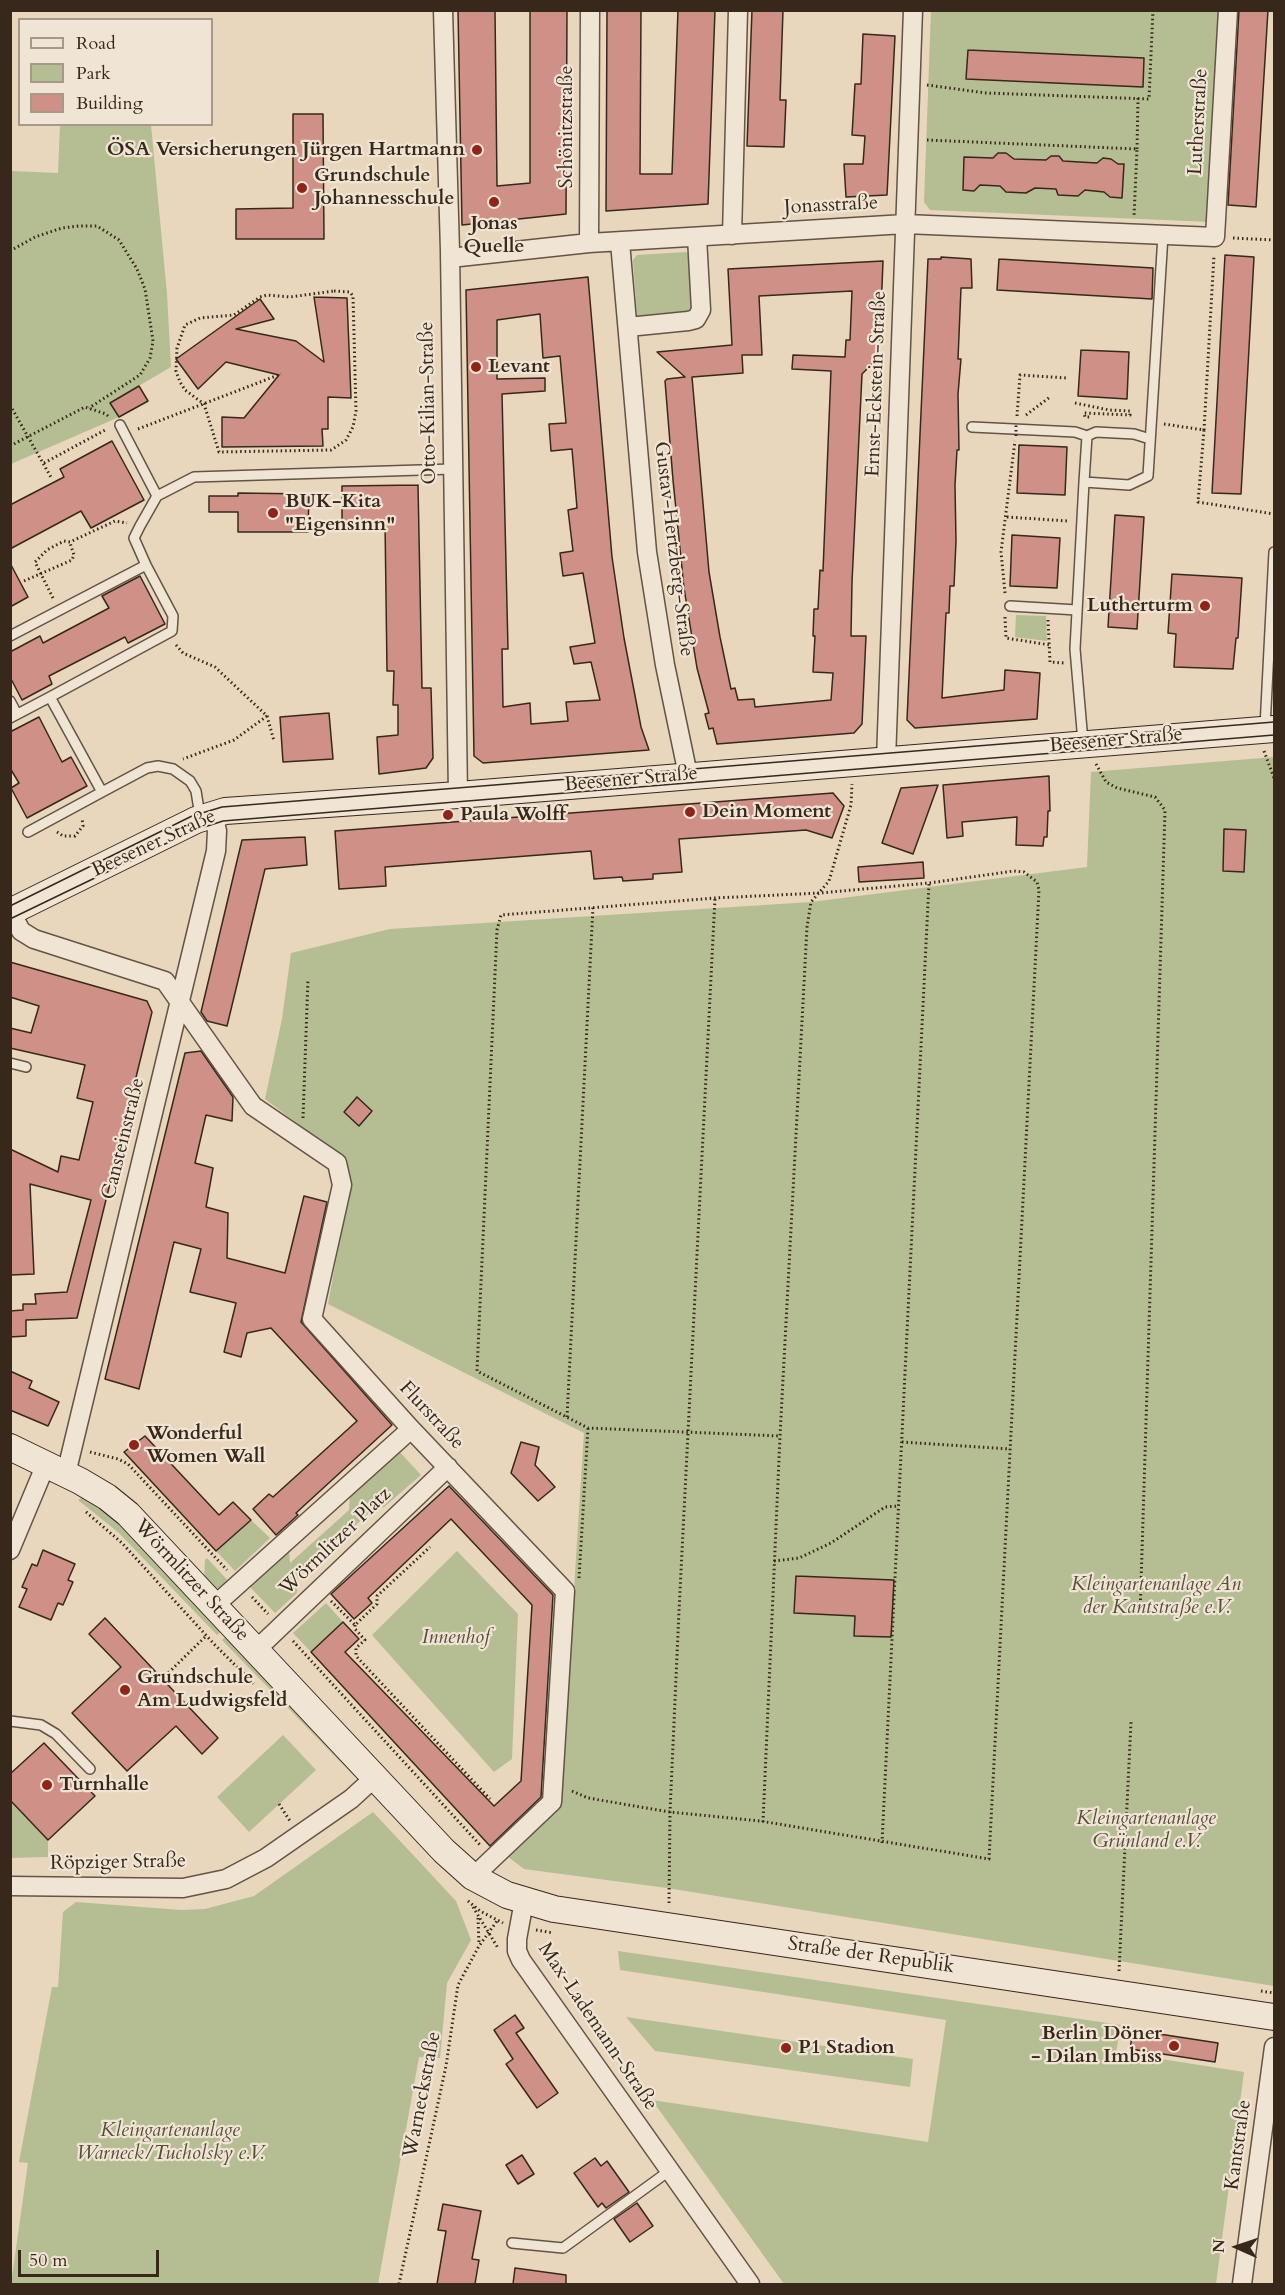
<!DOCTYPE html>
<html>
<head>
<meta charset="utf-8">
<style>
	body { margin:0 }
	#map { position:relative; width:1285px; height:2295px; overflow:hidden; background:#e8d6bd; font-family:Cardo,serif }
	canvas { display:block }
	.frame { position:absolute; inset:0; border:12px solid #37281b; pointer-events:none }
	.legend { position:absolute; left:18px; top:18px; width:195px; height:108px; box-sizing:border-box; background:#f0e4d4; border:2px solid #a6998a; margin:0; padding:8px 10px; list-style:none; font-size:18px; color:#37281b }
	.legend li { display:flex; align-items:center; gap:12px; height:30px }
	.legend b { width:30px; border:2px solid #a6998a }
	.north { position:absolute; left:1207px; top:2217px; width:60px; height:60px; -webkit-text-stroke:4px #f0e4d4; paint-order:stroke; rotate:273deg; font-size:16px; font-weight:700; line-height:24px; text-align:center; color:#37281b }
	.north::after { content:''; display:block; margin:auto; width:21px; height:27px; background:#37281b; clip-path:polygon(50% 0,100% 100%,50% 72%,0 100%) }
	.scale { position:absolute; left:18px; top:2250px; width:141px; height:27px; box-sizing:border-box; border:3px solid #37281b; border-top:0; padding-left:8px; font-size:18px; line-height:21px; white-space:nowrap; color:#37281b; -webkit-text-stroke:4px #f0e4d4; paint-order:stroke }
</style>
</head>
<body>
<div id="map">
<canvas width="1285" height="2295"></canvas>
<div class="frame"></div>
<ul class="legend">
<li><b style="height:8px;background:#f0e4d4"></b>Road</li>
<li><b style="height:16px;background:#b4be92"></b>Park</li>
<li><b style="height:16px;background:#cf9087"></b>Building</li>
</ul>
<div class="north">N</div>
<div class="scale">50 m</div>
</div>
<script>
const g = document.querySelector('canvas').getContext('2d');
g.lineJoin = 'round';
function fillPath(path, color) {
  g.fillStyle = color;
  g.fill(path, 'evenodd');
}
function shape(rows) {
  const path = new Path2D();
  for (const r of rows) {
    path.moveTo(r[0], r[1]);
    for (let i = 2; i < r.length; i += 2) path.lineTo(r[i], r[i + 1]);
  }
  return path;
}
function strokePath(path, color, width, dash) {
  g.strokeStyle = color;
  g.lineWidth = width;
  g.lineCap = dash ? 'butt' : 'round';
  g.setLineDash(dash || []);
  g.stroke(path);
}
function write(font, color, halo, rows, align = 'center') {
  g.font = font + ' Cardo,serif';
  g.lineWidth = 4.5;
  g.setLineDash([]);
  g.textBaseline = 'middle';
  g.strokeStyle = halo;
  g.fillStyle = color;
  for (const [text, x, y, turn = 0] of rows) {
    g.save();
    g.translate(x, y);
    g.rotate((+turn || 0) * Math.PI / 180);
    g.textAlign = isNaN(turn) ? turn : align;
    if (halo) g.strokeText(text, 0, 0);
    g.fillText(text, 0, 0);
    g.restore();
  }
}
fillPath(shape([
	[931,11,1223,11,1211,222,930,210,924,202],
	[60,125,151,125,167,294,171,367,111,402,119,417,11,464,11,171,58,173],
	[686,252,692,256,694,303,690,315,637,318,633,260,637,255],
	[1016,615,1046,616,1047,641,1015,637],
	[1274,757,1274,1986,667,1888,524,1869,503,1853,560,1807,584,1433,328,1304,351,1179,347,1161,265,1099,282,1019,291,953,390,929,811,902,1087,867,1091,772],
	[397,1449,421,1475,383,1508,382,1501,298,1578,297,1593,275,1613,249,1586,289,1549,290,1563,349,1510,350,1493],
	[84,1496,127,1528,224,1629,217,1635,119,1533,78,1500],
	[251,1520,270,1538,235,1571,216,1551],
	[457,1551,518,1614,512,1759,494,1772,372,1635],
	[207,1558,230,1583,224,1588,214,1588,204,1579,205,1560],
	[326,1603,343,1622,311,1652,293,1633],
	[227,1635,359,1774,355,1777,222,1640],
	[283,1735,316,1770,249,1832,217,1797],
	[10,1800,48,1840,48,1857,11,1858],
	[373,1812,456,1901,471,1940,447,1983,440,2058,419,2057,378,2284,11,2284,28,2163,19,2162,52,1987,58,1987,63,1912,76,1902,181,1910,205,1909,254,1896],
	[618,1951,1121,2025,1116,2052,1244,2072,1216,2284,784,2284,652,2100,928,2142,946,2020,620,1970],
	[626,2017,913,2059,910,2087,655,2051]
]), '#b4be92');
const building = shape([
	[458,10,495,10,497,186,530,183,530,10,567,10,566,214,462,225,458,10],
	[607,10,641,10,640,174,672,174,678,10,715,10,708,204,606,211,607,10],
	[752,10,783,10,780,100,786,100,784,147,747,146,752,10],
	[1239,10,1268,10,1256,207,1228,205,1239,10],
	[863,34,895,36,887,195,846,197,844,164,863,164,865,136,852,135,855,84,861,84,863,34],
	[968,50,1144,58,1143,87,966,79,968,50],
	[293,114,323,114,324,239,236,239,236,209,293,208,293,114],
	[998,153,1006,153,1014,159,1046,160,1051,156,1059,156,1063,161,1097,163,1103,158,1111,159,1118,164,1124,164,1122,198,1110,197,1104,192,1085,190,1078,196,1058,195,1056,189,1035,188,1026,193,1006,192,1000,186,980,185,974,191,963,190,964,157,993,158,998,153],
	[1225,255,1254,257,1241,494,1212,493,1225,255],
	[941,257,971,259,972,288,961,288,958,359,961,359,958,394,959,450,957,450,955,485,956,541,954,586,950,586,949,613,946,613,942,698,1004,690,1005,670,1040,673,1037,719,915,728,907,720,928,259,941,259,941,257],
	[999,259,1153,268,1152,299,997,290,999,259],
	[883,261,879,361,875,361,862,374,852,582,851,636,866,636,862,724,854,733,717,744,713,728,709,729,705,714,709,713,697,668,684,588,673,480,665,381,667,379,685,377,657,352,732,345,728,269,883,261],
	[852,291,850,340,846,340,845,357,793,355,792,369,831,371,823,571,820,570,818,609,814,609,813,636,815,636,813,672,833,673,831,700,755,707,754,699,738,700,735,688,731,689,720,637,709,572,692,377,743,373,742,355,762,355,759,296,852,291],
	[588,277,612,557,624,638,641,727,649,750,483,763,474,756,466,290,588,277],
	[540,314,543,358,560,356,566,423,549,424,551,451,572,449,577,508,568,510,573,551,560,553,563,576,583,573,595,643,570,647,574,664,591,662,600,700,566,702,568,721,531,724,530,703,503,707,502,649,508,649,502,394,545,391,545,378,497,379,497,320,540,314],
	[314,297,347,298,351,398,328,397,328,429,322,429,323,446,222,447,222,417,244,418,279,375,226,362,198,389,176,359,260,299,274,319,236,329,296,341,324,362,314,297],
	[1081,350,1129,352,1127,399,1078,396,1081,350],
	[139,386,148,401,119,417,110,403,139,386],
	[112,441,144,500,91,528,81,511,10,549,10,505,64,477,60,469,112,441],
	[1019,445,1067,447,1065,495,1017,493,1019,445],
	[418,485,422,688,431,688,433,758,426,768,379,774,377,737,398,735,398,705,393,705,394,671,387,671,385,522,342,523,342,486,418,485],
	[238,493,309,494,308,532,238,532,238,512,209,512,209,496,238,496,238,493],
	[1115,515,1144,517,1137,629,1108,627,1115,515],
	[1012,535,1060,538,1057,588,1010,586,1012,535],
	[10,563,28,597,10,607,10,563],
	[1172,574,1242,578,1238,638,1236,638,1233,669,1174,667,1176,634,1168,633,1172,574],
	[140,576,165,624,128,643,125,637,49,676,52,684,22,700,10,677,10,652,40,636,43,643,109,608,102,596,140,576],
	[329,713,333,759,283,762,280,717,329,713],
	[39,717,62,762,71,757,87,786,27,818,11,788,19,783,10,768,10,732,39,717],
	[1049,776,1050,811,1048,811,1047,837,1044,837,1043,846,1016,845,1017,817,962,822,963,836,947,838,943,785,1049,776],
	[938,785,913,854,882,843,901,788,938,785],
	[833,793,844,806,832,838,806,830,679,839,682,872,653,874,653,879,623,881,622,877,594,879,591,851,385,867,386,886,339,889,335,831,833,793],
	[1224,829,1246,830,1244,872,1223,871,1224,829],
	[305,837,307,865,265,869,227,1026,207,1021,201,1012,242,840,305,837],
	[923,862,924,878,859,882,858,867,923,862],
	[10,962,147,1001,152,1012,77,1318,26,1320,26,1336,10,1337,10,1311,23,1310,23,1304,36,1304,35,1294,67,1292,91,1200,30,1184,34,1274,10,1275,10,1149,58,1172,61,1156,79,1160,93,1102,77,1098,85,1065,10,1048,10,1028,31,1033,39,1006,10,997,10,962],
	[201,1051,233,1097,232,1121,206,1115,195,1163,213,1168,206,1207,228,1213,227,1258,285,1273,304,1196,327,1202,301,1322,392,1425,296,1513,298,1515,276,1535,253,1509,269,1494,273,1497,357,1421,271,1328,247,1333,241,1357,224,1352,236,1303,190,1292,201,1249,174,1242,139,1389,105,1379,185,1053,201,1051],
	[357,1097,372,1111,359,1126,344,1112,357,1097],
	[10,1371,32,1381,29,1388,59,1402,48,1426,10,1410,10,1371],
	[145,1436,219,1515,233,1502,251,1520,216,1551,124,1452,145,1436],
	[521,1442,539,1447,535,1465,555,1487,538,1501,511,1473,521,1442],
	[449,1486,553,1595,541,1797,490,1846,311,1652,343,1622,359,1639,345,1652,494,1806,521,1781,532,1605,451,1519,368,1598,372,1603,354,1619,331,1594,449,1486],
	[43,1550,75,1564,68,1580,73,1582,63,1605,58,1603,51,1620,19,1607,27,1589,22,1587,32,1564,37,1566,43,1550],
	[796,1576,894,1580,891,1637,854,1636,855,1616,794,1613,796,1576],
	[105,1618,218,1738,202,1754,176,1726,127,1771,72,1713,121,1667,89,1634,105,1618],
	[44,1743,95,1796,48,1840,10,1800,10,1774,44,1743],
	[515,2015,524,2028,516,2033,558,2093,537,2108,506,2064,513,2059,494,2030,515,2015],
	[1133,2030,1218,2043,1215,2062,1130,2049,1133,2030],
	[522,2155,534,2174,518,2184,506,2165,522,2155],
	[595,2158,601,2166,607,2161,629,2192,606,2208,602,2203,598,2207,574,2173,595,2158],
	[637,2203,653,2226,630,2242,614,2219,637,2203],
	[443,2204,481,2211,472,2259,479,2260,475,2284,437,2284,446,2231,438,2230,443,2204],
	[515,2268,566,2275,566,2284,513,2284,515,2268]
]);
fillPath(building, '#cf9087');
strokePath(building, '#37281b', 1.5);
const lane = shape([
	[120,425,157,496],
	[972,427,1075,432,1087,436],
	[1150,439,1134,434,1096,432,1087,436,1084,482,1129,485,1148,476,1163,235],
	[146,565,173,616,172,631,50,697,102,792,147,768,158,766,173,769,190,781,196,791,200,816],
	[1010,606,1077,610],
	[10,636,146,565,134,538,140,526,157,496,194,477,453,469],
	[10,701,17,714],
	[10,718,50,697],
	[1265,727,1274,552],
	[1083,742,1075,649,1084,482],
	[28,832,102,792],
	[10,1063,26,1067],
	[10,1721,41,1725,56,1734,90,1769],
	[512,2243,563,2248,669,2171]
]);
const street = shape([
	[443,10,450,251,458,795],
	[732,235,738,10],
	[620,242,647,552,665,665,688,775],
	[589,243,590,10],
	[450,258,589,243,905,224,1215,237,1228,10],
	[628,327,688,321,696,319,701,310,697,237],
	[886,760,913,10],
	[11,912,21,931,34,939,165,981,253,1106,337,1163,342,1185,312,1319,411,1429,565,1591,552,1802,473,1877],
	[66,1474,216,851,217,831,213,814],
	[10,1550,46,1464],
	[214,1606,411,1429],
	[256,1650,448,1467],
	[10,1886,183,1888,226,1879,266,1858,351,1799,374,1778],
	[524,1901,517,1939,517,1951,521,1960,750,2284],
	[1242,2284,1274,2047]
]);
const secondary = shape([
	[10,912,196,820,225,811,458,795,1274,729],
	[10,1447,80,1481,107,1497,128,1514,444,1851,473,1877,507,1895,554,1909,1274,2017]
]);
strokePath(lane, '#635444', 12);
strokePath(street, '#635444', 21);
strokePath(secondary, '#37281b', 28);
strokePath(shape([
	[927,85,986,93,1149,99,1153,10],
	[927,140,1137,149,1134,217],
	[1137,149,1138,98],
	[1233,238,1274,240],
	[10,251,35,237,62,228,79,226,97,226,119,240,137,269,145,289,153,341,150,358,140,375,89,408],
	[334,291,350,292,353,296,356,411,353,427,346,440,331,450,219,452,204,404,185,390,180,382,176,371,177,348,185,325,200,318,234,315,260,297,267,295,290,297,334,291],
	[1075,403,1109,410,1130,411,1130,415,1084,413,1085,417,1092,417],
	[10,405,52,479],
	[1026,415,1050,397],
	[1017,416,1020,375,1067,378],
	[1164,424,1204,430,1198,502,1274,514],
	[138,429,281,374],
	[1204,430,1214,255],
	[10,446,85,407,106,414,110,418],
	[44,463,107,429],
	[1007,517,1068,521],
	[24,581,72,560,74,555,70,543],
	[1005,593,1001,552,1015,441],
	[53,598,35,562,47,550,64,541,70,542,115,521,127,523],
	[1005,617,1006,638,1050,645],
	[1048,620,1050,662,1064,663],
	[176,645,183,653,215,667,267,716,234,740,183,759],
	[267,716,274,741],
	[1264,751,1274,778],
	[1096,764,1106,782,1117,788,1155,797,1165,810,1140,1616],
	[57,832,63,836,75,836,83,826,82,818],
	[303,1118,308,979],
	[567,1417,593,907],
	[902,1442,1010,1449],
	[90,1452,118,1459,128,1464,227,1570],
	[86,1512,122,1543,214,1644,255,1685],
	[774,1561,799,1558,831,1543,885,1507,898,1506],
	[579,1578,588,1428],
	[252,1597,268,1614],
	[331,1601,355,1625,377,1604,377,1596,430,1547],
	[355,1625,355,1629,365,1640,356,1648,356,1656,490,1799],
	[293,1641,481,1846],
	[162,1679,206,1636],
	[572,1791,588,1798,670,1812,760,1821,989,1859,1039,890,1037,882,1024,872,1014,871,929,883,820,893,715,898,501,915,497,930,477,1371,588,1428,780,1436],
	[279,1804,290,1821],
	[763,1822,780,1436,807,927,811,902,829,881,851,805,852,784],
	[882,1843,929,883],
	[468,1901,480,1911,503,1923],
	[669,1903,670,1812,679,1611,715,898],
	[473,1907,498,1948],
	[478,1918,479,1944],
	[536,1930,553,1933],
	[1119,1971,1131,1722],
	[1261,1991,1274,1993],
	[399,2284,446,2066,458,1985,479,1946,497,1921]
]), '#37281b', 3, [1.5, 3]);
strokePath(lane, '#f0e4d4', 9);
strokePath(street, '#f0e4d4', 18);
strokePath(secondary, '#f0e4d4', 26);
strokePath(shape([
	[10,906,192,816,222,807,1274,722],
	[10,919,192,831,223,821,1274,735]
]), '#37281b', 1.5);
strokePath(shape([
	[1016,436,1016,423]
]), '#37281b', 3, [1.5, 3]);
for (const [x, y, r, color] of [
	[477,150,6,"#8f2418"],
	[302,188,6,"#8f2418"],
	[494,202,6,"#8f2418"],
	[476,367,6,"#8f2418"],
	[273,513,6,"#8f2418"],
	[1205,606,6,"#8f2418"],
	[690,812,6,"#8f2418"],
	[448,815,6,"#8f2418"],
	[134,1445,6,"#8f2418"],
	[125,1690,6,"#8f2418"],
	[47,1785,6,"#8f2418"],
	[1174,2046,6,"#8f2418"],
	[786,2048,6,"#8f2418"]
]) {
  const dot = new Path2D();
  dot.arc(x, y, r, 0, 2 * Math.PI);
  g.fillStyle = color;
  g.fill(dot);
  strokePath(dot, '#f0e4d4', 2);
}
write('20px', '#37281b', '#f0e4d4', [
	["Lutherstraße",1199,122,-87],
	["Schönitzstraße",567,127,-90],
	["Jonasstraße",831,206,-3],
	["Ernst-Eckstein-Straße",877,384,-88],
	["Otto-Kilian-Straße",429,403,-91],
	["Gustav-Hertzberg-Straße",673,549,83],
	["Beesener Straße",1116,741,-5],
	["Beesener Straße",631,780,-5],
	["Beesener Straße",154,844,-25],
	["Cansteinstraße",124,1139,-76],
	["Flurstraße",431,1416,47],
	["Wörmlitzer Platz",336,1542,-44],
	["Wörmlitzer Straße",191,1581,47],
	["Röpziger Straße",118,1863,-1],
	["Straße der Republik",871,1956,8],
	["Max-Lademann-Straße",597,2027,56],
	["Warneckstraße",423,2095,-79],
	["Kantstraße",1239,2145,-82]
]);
write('bold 20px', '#37281b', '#f0e4d4', [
	["ÖSA Versicherungen Jürgen Hartmann",465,150,"right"],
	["Grundschule",314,176],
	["Johannesschule",314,199],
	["Jonas",494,224,"center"],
	["Quelle",494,247,"center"],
	["Levant",488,367],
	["BUK-Kita",285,502],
	["\"Eigensinn\"",285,525],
	["Lutherturm",1193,606,"right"],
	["Dein Moment",702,812],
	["Paula Wolff",460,815],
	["Wonderful",146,1434],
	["Women Wall",146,1457],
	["Grundschule",137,1678],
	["Am Ludwigsfeld",137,1701],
	["Turnhalle",59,1785],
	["Berlin Döner",1162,2034,"right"],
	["- Dilan Imbiss",1162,2057,"right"],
	["P1 Stadion",798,2048]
], 'left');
write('italic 20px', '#564e39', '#f0e4d4', [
	["Kleingartenanlage An",1156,1585],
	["der Kantstraße e.V.",1156,1608],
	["Innenhof",456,1638],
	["Kleingartenanlage",1146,1819],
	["Grünland e.V.",1146,1842],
	["Kleingartenanlage",170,2131],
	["Warneck/Tucholsky e.V.",170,2154]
]);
</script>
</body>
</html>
